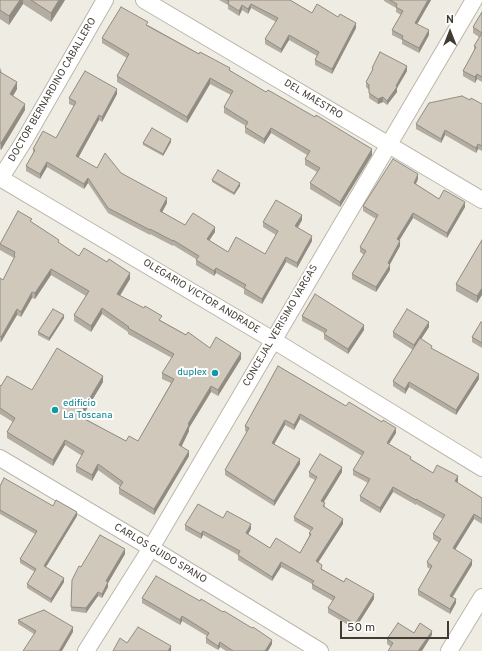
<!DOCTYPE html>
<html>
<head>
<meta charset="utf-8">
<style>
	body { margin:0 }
	#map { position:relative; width:482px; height:651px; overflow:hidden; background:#efece4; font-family:Overpass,sans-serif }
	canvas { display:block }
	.north { position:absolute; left:430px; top:12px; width:40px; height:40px; -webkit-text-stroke:3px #fff; paint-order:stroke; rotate:0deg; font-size:11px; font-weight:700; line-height:16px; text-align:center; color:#403c34 }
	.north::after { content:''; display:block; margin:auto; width:14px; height:18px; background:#403c34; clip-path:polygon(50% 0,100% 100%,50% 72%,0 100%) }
	.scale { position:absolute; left:340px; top:621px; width:109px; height:18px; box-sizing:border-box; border:2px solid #403c34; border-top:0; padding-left:5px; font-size:12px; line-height:14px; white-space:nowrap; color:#403c34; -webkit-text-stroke:3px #fff; paint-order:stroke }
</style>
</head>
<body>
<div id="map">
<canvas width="482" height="651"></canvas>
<div class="north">N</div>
<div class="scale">50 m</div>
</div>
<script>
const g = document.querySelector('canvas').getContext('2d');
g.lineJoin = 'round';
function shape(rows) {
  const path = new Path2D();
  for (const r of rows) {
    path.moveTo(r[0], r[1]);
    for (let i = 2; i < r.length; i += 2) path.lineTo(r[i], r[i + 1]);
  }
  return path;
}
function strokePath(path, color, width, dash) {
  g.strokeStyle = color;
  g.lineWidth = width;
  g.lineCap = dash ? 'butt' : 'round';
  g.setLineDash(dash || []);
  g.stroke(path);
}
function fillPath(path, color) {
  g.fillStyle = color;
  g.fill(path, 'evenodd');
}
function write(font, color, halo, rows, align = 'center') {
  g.font = font + ' Overpass,sans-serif';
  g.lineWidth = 4;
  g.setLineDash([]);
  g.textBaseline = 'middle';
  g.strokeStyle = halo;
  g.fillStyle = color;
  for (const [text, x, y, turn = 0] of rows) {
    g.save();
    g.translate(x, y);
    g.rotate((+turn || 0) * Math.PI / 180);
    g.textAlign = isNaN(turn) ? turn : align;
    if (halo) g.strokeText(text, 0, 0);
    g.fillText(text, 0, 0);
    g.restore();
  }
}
const minor = shape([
	[144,0,482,200],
	[0,178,273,340,482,468],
	[0,179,24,141,105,0],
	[0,458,151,548,320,651],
	[86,651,151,548,474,0],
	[449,651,482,597]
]);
strokePath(minor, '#bcb7ab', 18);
strokePath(minor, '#fff', 16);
fillPath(shape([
	[0,0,65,0,51,22,23,4,9,25,0,19],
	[219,0,290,0,312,13,356,28,332,74,315,65,315,60,317,56,289,40,281,53,265,44,265,39,276,22,251,8,248,14,242,10,239,16,228,9,228,5],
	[384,0,431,0,417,24,429,35,419,53,402,44,402,40,392,35,392,30,401,15,396,12,396,8,384,1],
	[482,12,482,82,477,79,475,83,463,76,463,71,474,51,474,46,479,37,473,33,473,27],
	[148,25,230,71,372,155,340,207,310,189,310,183,317,172,305,165,305,159,307,155,271,133,264,144,245,133,245,127,246,126,224,113,224,107,231,95,210,84,187,123,117,82,117,76,127,58,102,43,102,38],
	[0,67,2,73,17,89,13,96,25,110,1,150,0,149],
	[372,68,407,71,397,88,397,92,387,105,383,102,378,104,369,98,369,90,366,87,366,82,372,72],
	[117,94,102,122,99,120,78,158,97,168,121,173,167,203,162,212,185,225,215,232,209,240,228,252,265,254,276,235,263,227,263,222,302,220,298,228,312,241,297,268,286,262,262,304,244,294,244,289,216,273,214,276,196,265,196,259,173,245,173,246,150,234,150,235,108,213,88,183,84,189,47,167,40,179,26,171,26,166,33,153,33,149,56,138,74,106,69,104,69,98],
	[470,100,482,104,482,151,478,149,476,153,445,135,441,143,416,129,416,124],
	[171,142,163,156,143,145,143,143],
	[418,179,416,184,439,199,465,207,447,238,413,218,399,241,400,246,389,265,390,270,376,292,352,279,352,274,364,255,360,252,360,247,376,219,363,211,363,206],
	[212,180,240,186,234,195,212,182],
	[32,222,59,244,79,256,130,279,120,296,162,321,210,348,241,359,218,396,211,392,189,428,189,431,182,446,189,456,154,515,119,494,119,488,120,486,98,470,92,481,76,472,76,466,82,456,65,445,53,466,7,438,7,432,13,422,0,414,0,385,1,386,32,390,103,382,82,417,126,441,138,441,171,383,162,379,162,373,172,358,128,334,128,332,102,314,91,332,74,321,74,315,86,296,51,275,35,299,32,298,21,317,17,315,1,342,0,342,0,278,3,280,14,259,14,258,0,250,0,244],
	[482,240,477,303,456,291,456,284],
	[302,316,364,330,348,354,324,339,324,333,302,321],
	[64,318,49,341,38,335,38,332],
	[482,323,482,348,472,342,472,337],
	[429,327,421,339,432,349,479,379,456,415,409,387,405,394,393,386,393,381,413,350,393,337,393,332],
	[278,366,346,406,396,433,389,444,411,459,433,473,458,481,457,483,482,498,482,524,474,519,455,550,472,565,453,597,456,603,450,614,418,595,418,590,430,569,427,567,427,562,439,543,433,539,433,534,443,519,416,504,416,505,393,492,380,513,360,501,360,496,368,483,353,475,353,470,362,456,300,419,294,430,285,425,274,444,300,464,274,506,225,475,225,470,247,432,245,431,245,426],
	[309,472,342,472,324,502,325,507,343,524,318,562,322,569,374,599,355,629,328,613,328,608,333,601,312,589,312,584,281,567,272,581,238,560,238,555,203,535,201,539,185,530,185,525,223,518,251,529,248,534,270,548,300,553,309,536,309,533,311,531,294,521,294,517,315,480,309,477],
	[0,486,53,506,77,516,46,567,64,582,51,603,27,588,27,584,35,572,20,563,20,559,35,534,0,514],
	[125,554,108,583,108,587,102,598,98,596,86,613,71,611,71,607,81,567],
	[142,598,272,644,268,651,226,651,220,647,218,650,206,643,206,638,207,636,182,621,180,625,142,603],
	[18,620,73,632,34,634,18,624],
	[432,635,391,647,387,644,387,639]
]), '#b2aca1');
fillPath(shape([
	[20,0,23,0,23,4,9,25,9,16],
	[59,0,65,0,51,22,51,13],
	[428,0,431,0,415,28,415,23],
	[251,4,251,8,248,14,248,9],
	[242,5,242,10,239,16,239,11],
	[356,23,356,28,332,74,332,69],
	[429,30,429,35,419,53,419,48],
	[289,35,289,40,281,53,281,49],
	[407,66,407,71,397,88,397,92,387,105,387,101,396,86],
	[477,74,477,79,475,83,475,77],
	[210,78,210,84,187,123,187,117],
	[17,82,17,89,10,101,10,94],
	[117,89,117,94,102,122,102,117],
	[383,97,383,102,378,104,378,99],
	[25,104,25,110,1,150,1,143],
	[99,115,99,120,76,162,76,156],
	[271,128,271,133,264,144,264,139],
	[445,130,445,135,441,143,441,139],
	[171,139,171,142,163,156,163,154],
	[478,144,478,149,476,153,476,148],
	[372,149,372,155,340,207,340,202],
	[47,162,47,167,40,179,40,174],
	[418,174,418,179,414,188,414,183],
	[88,178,88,183,84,189,84,184],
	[240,183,240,186,234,195,234,193],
	[167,198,167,203,160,216,160,211],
	[465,202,465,207,447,238,447,233],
	[413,213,413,218,397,244,397,239],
	[302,215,302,220,295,231,295,226],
	[215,227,215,232,207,244,207,239],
	[312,236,312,241,297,268,297,263],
	[400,241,400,246,388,268,388,263],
	[286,257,286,262,262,304,262,299],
	[390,265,390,270,376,292,376,287],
	[216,268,216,273,214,276,214,271],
	[51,269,51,275,35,299,35,293],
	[130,273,130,279,117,300,117,294],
	[482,288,482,295,477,303,477,296],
	[32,292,32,298,21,317,21,312],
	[102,308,102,314,91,332,91,326],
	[17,309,17,315,1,342,1,337],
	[64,315,64,318,49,341,49,338],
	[429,322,429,327,414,350,414,345],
	[364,325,364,330,348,354,348,349],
	[241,353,241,359,218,396,218,390],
	[479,374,479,379,456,415,456,410],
	[103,376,103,382,79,422,79,416],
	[409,382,409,387,405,394,405,389],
	[211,386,211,392,189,428,189,431,179,451,179,445,188,424],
	[300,414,300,419,294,430,294,425],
	[285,420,285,425,272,448,272,443],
	[396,428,396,433,387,447,387,443],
	[65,440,65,445,53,466,53,460],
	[189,451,189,456,154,515,154,509],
	[300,459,300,464,274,506,274,501],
	[98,464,98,470,92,481,92,475],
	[342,467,342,472,321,506,321,501],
	[458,476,458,481,455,486,455,481],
	[393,487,393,492,380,513,380,508],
	[77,512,77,516,44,570,44,566],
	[474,514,474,519,453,553,453,548],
	[343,519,343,524,316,566,316,561],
	[251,524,251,529,246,538,246,533],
	[203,531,203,535,201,539,201,534],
	[125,549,125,554,108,583,108,587,102,598,102,594,106,581],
	[472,560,472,565,450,600,450,596],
	[281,562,281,567,272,581,272,577],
	[64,578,64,582,51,603,51,599],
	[98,592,98,596,86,613,86,608],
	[374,594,374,599,355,629,355,624],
	[456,599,456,603,450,614,450,609],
	[182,616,182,621,180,625,180,620],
	[73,627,73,632,62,651,59,651],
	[432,631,432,635,422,651,418,651],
	[272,640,272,644,268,651,265,651],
	[220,642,220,647,218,650,218,646],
	[171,646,171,651,168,651]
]), '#918c83');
const building = shape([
	[0,0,20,0,9,16,0,10,0,0],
	[31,0,59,0,51,13,31,0],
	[227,0,290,0,312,13,317,4,338,17,340,14,356,23,332,69,315,60,319,52,289,35,281,49,265,39,278,18,251,4,248,9,242,5,239,11,228,4,229,1,227,0],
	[390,0,428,0,415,23,429,30,419,48,402,39,403,36,392,30,403,11,396,7,397,4,390,0],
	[121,7,148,22,146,25,199,54,200,52,230,68,229,70,266,92,268,90,315,117,316,115,372,149,340,202,310,183,320,168,305,159,310,151,271,128,264,139,245,127,248,122,224,107,233,91,210,78,187,117,117,76,129,54,102,38,121,7],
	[482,12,482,77,477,74,475,77,463,71,476,47,474,46,482,33,473,27,482,12],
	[380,52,407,66,396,86,397,87,387,101,383,97,378,99,369,93,369,85,366,82,373,69,372,68,380,52],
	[85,71,117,89,102,117,99,115,76,156,97,168,105,153,121,173,167,198,160,211,185,225,193,213,215,227,207,239,228,252,236,237,265,254,278,231,263,222,276,200,302,215,295,226,312,236,297,263,286,257,262,299,244,288,246,285,216,268,214,271,196,260,199,256,173,240,173,241,150,229,150,230,108,208,88,178,84,184,47,162,40,174,26,166,35,150,33,149,43,131,56,138,76,102,69,98,85,71],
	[0,72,17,82,10,94,25,104,1,143,0,143,0,72],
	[462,96,470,100,471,98,482,104,482,146,478,144,476,148,445,130,441,139,416,124,429,103,462,96],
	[152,128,171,139,163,154,143,143,152,128],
	[393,159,418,174,414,183,439,199,444,190,465,202,447,233,413,213,397,239,400,241,388,263,390,265,376,287,352,274,366,251,360,247,378,215,363,206,393,159],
	[218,170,240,183,234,193,212,180,218,170],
	[18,211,32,219,30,221,59,240,58,242,79,256,84,248,107,262,109,259,130,273,117,294,144,308,145,306,162,316,159,320,186,335,188,332,210,348,216,337,241,353,218,390,211,386,188,424,189,425,179,445,189,451,154,509,119,488,123,482,98,464,92,475,76,466,84,451,65,440,53,460,7,432,15,418,0,408,0,385,1,386,7,376,32,390,57,348,103,376,79,416,126,441,129,436,138,441,174,379,162,373,174,354,128,328,129,327,102,308,91,326,74,315,89,291,51,269,35,293,32,292,21,312,17,309,1,337,0,336,0,278,3,280,15,256,14,255,15,252,0,244,18,211],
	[482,240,482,288,477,296,456,284,482,240],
	[315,294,364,325,348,349,324,334,327,330,302,316,315,294],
	[53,309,64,315,49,338,38,332,53,309],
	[407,309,429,322,414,345,393,332,407,309],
	[481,322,482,323,482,343,472,337,481,322],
	[420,338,432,346,431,348,479,374,456,410,409,382,405,389,393,381,420,338],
	[278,366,346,406,349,402,382,422,383,420,396,428,387,443,411,457,410,459,433,473,437,465,458,476,455,481,482,498,482,519,474,514,453,548,472,560,450,596,456,599,450,609,418,590,432,566,427,562,441,539,433,534,445,515,416,499,416,500,393,487,380,508,360,496,370,479,353,470,364,452,300,414,294,425,285,420,272,443,300,459,274,501,225,470,249,428,245,426,278,366],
	[320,454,342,467,321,501,325,503,323,506,343,519,316,561,322,565,321,569,344,582,346,578,374,594,355,624,328,608,335,597,312,584,314,581,281,562,272,577,238,555,240,551,203,531,201,534,185,525,198,504,223,518,227,511,251,524,246,533,270,548,276,538,300,553,311,534,309,533,313,528,294,517,317,477,309,472,320,454],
	[4,478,53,506,56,500,77,512,44,566,64,578,51,599,27,584,36,569,20,559,37,531,0,510,0,486,4,478],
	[100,535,125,549,106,581,108,582,102,594,98,592,86,608,71,607,72,580,79,566,81,567,100,535],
	[156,576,200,601,201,599,223,612,224,611,252,628,253,627,272,640,265,651,233,651,220,642,218,646,206,638,209,633,182,616,180,620,142,598,156,576],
	[44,610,73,627,59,651,23,651,36,631,18,620,44,610],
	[398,623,414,633,420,623,432,631,418,651,388,651,393,643,387,639,398,623],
	[138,627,171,646,168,651,113,651,120,638,127,643,138,627]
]);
fillPath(building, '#cfc8bb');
strokePath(building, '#918c83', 1);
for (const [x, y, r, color] of [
	[215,373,4,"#0f9aa8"],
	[55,410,4,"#0f9aa8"]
]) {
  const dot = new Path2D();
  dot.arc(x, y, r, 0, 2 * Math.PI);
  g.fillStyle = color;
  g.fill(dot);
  strokePath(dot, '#fff', 1.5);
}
write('10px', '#403c34', '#fff', [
	["DOCTOR BERNARDINO CABALLERO",53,90,-60],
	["DEL MAESTRO",313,100,31],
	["OLEGARIO VICTOR ANDRADE",201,297,31],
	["CONCEJAL VERISIMO VARGAS",281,326,-60],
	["CARLOS GUIDO SPANO",160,554,31]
]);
write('10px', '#0d838f', '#fff', [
	["duplex",207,373],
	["edificio",63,404,"left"],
	["La Toscana",63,416,"left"]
], 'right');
</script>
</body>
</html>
